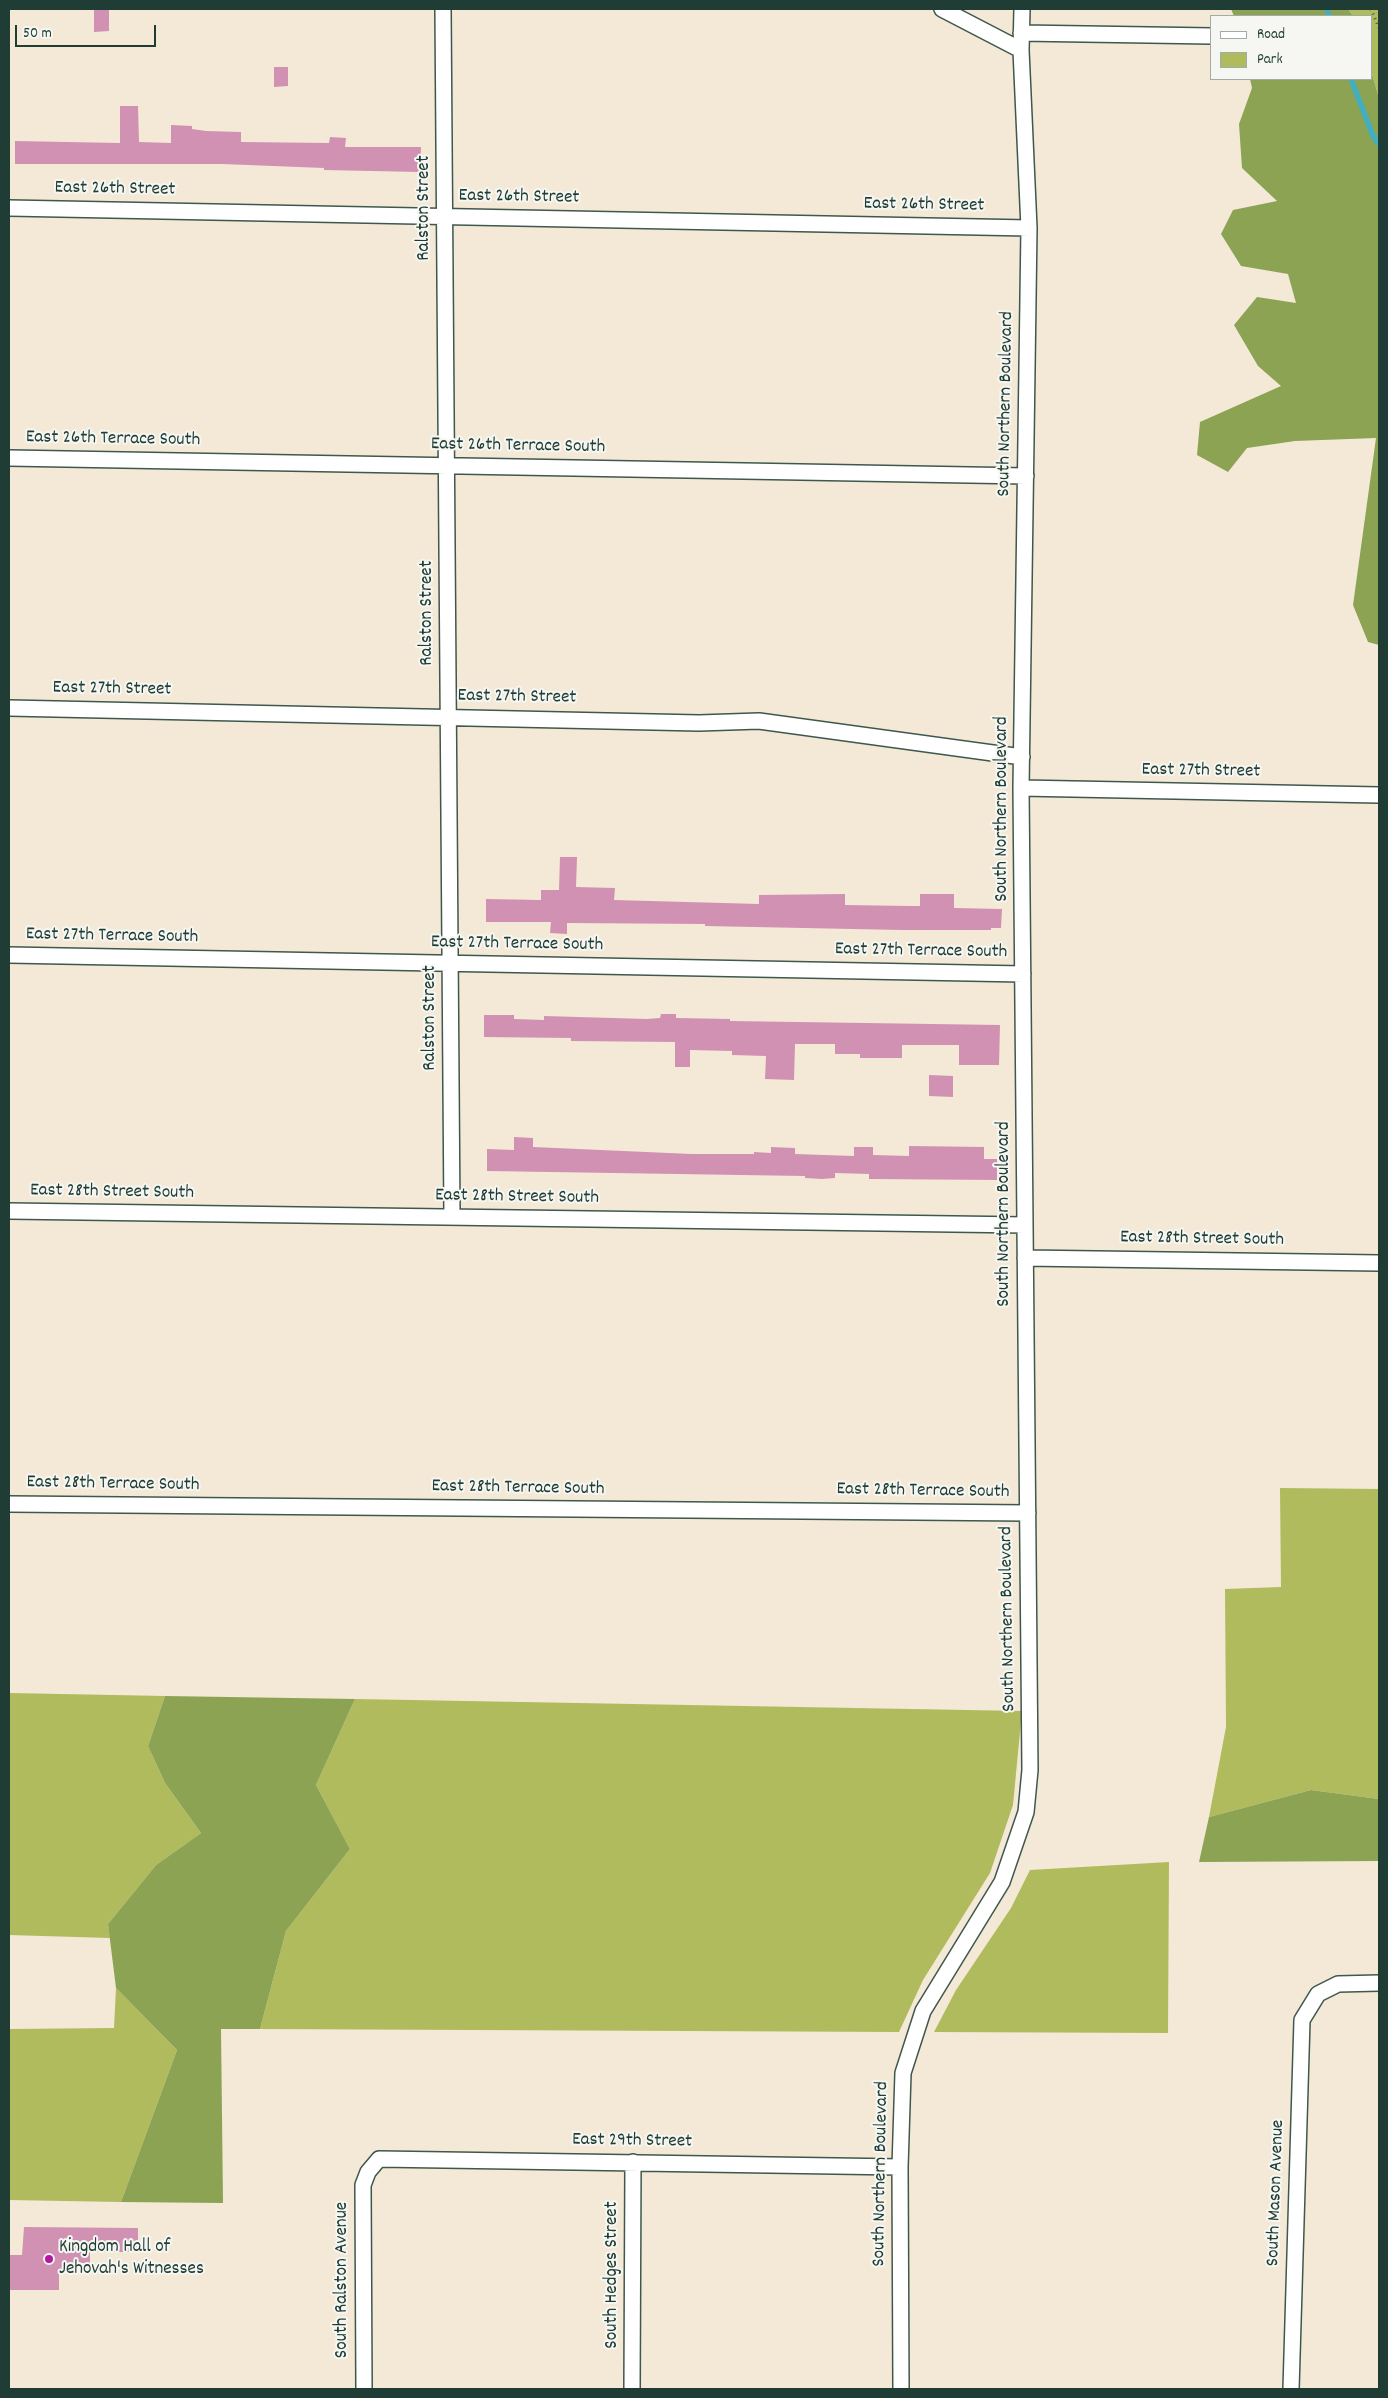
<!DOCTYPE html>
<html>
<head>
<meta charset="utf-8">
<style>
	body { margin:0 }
	#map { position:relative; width:1388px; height:2398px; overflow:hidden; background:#f3e9d6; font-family:Dekko,sans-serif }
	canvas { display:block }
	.frame { position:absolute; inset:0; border:10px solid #1f3d34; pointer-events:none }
	.legend { position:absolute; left:1210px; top:15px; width:162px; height:65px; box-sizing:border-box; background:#f6f6f2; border:1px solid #a0aca6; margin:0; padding:6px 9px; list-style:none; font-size:15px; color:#1f3d34 }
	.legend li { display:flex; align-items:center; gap:10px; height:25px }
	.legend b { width:25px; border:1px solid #a0aca6 }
	.scale { position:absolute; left:15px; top:25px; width:141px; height:22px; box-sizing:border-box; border:2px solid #1f3d34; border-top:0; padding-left:6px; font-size:15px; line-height:18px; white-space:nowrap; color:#1f3d34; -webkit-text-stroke:4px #f6f6f2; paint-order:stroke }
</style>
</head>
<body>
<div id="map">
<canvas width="1388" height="2398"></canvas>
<div class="frame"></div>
<ul class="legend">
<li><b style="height:6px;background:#fff"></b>Road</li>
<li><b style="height:14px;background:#b0bb5d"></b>Park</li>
</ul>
<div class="scale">50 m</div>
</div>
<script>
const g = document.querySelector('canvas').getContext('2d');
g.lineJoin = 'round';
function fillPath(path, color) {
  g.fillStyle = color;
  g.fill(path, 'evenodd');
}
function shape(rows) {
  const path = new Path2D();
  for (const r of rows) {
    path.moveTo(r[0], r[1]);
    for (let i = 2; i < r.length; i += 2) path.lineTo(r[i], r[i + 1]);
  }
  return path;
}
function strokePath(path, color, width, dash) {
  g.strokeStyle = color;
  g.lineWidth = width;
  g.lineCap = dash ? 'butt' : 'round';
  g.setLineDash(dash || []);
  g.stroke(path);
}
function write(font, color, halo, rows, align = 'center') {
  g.font = font + ' Dekko,sans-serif';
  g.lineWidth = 4;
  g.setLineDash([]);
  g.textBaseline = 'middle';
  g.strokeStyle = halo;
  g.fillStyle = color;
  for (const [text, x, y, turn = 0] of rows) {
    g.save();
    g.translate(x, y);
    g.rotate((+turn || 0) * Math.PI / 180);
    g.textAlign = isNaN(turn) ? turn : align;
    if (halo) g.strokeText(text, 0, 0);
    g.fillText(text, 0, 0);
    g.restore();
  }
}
fillPath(shape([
	[1348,9,1379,9,1379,98,1372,74,1372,16,1353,16],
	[1280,1488,1379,1489,1379,1799,1311,1790,1209,1817,1226,1727,1225,1589,1281,1587],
	[9,1693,165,1696,148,1746,165,1783,201,1833,156,1865,108,1924,110,1938,9,1935],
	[355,1699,1022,1711,1013,1805,990,1873,923,1980,899,2032,260,2029,286,1931,350,1849,316,1785],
	[1169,1862,1168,2033,934,2032,956,1990,1011,1908,1030,1870],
	[116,1988,177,2050,121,2202,9,2200,9,2029,114,2028]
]), '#b0bb5d');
fillPath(shape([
	[1231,9,1348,9,1353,16,1234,16],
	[1372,74,1379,98,1379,645,1368,642,1353,605,1376,438,1295,441,1247,448,1228,472,1197,455,1200,422,1281,386,1258,366,1234,325,1257,297,1296,303,1288,274,1241,266,1221,234,1233,210,1277,201,1242,168,1239,124,1252,88,1250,79,1372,79],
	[165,1696,355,1699,316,1785,350,1849,286,1931,260,2029,221,2029,223,2203,121,2202,177,2050,116,1988,108,1924,156,1865,201,1833,165,1783,148,1746],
	[1311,1790,1379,1799,1379,1861,1199,1862,1209,1817]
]), '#8ca354');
strokePath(shape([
	[1327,9,1329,16],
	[1351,79,1373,136,1379,144]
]), '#42afc0', 5.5);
fillPath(shape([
	[94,9,109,9,109,31,94,32],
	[274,67,288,67,288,86,274,87],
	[120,106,138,106,139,142,171,143,171,125,192,126,192,129,206,131,241,132,241,142,329,143,330,137,346,138,345,147,421,147,420,172,324,170,324,168,222,164,15,164,15,141,120,143],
	[560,857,577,857,576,887,615,888,614,900,759,904,759,895,845,894,845,905,910,906,920,906,920,894,954,894,954,908,1002,909,1001,928,991,928,991,930,902,930,705,926,705,924,567,923,567,934,550,933,551,922,486,922,486,899,541,900,541,890,559,890],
	[661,1014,676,1014,676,1018,730,1019,730,1021,1000,1025,999,1065,959,1065,959,1045,902,1045,902,1058,860,1058,860,1054,835,1054,835,1044,795,1044,794,1080,765,1079,766,1056,732,1055,732,1051,690,1050,690,1067,675,1067,675,1042,571,1041,571,1038,484,1037,484,1015,514,1015,514,1019,544,1020,544,1016,647,1019,660,1018],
	[929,1075,953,1076,953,1097,929,1096],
	[514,1137,533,1138,533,1147,691,1154,754,1154,754,1152,771,1153,771,1147,795,1148,795,1154,854,1156,854,1147,873,1147,873,1155,909,1156,909,1146,984,1147,984,1159,997,1159,997,1180,869,1179,869,1174,835,1173,835,1178,822,1179,805,1178,805,1176,487,1171,487,1149,514,1150],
	[24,2227,138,2228,138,2252,90,2252,90,2263,69,2263,59,2272,59,2290,9,2290,9,2255,22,2255]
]), '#d191b3');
const street = shape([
	[443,9,452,1217],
	[942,9,1021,50],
	[1021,33,1212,36],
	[9,208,1029,228],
	[9,458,1026,476],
	[9,708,699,723,759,721,1022,757],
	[1021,788,1379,795],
	[9,955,1023,974],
	[9,1211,1025,1225],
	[1025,1258,1379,1263],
	[9,1504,1028,1513],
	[364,2389,363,2185,368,2172,379,2159,900,2167],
	[632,2389,633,2162],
	[901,2389,900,2167,903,2073,923,2011,1002,1882,1026,1812,1030,1770,1021,788,1029,228,1021,50,1022,9],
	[1291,2389,1302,2020,1318,1994,1338,1984,1379,1983]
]);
strokePath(street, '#3f574c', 18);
strokePath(shape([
	[1371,9,1379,28]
]), '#3f574c', 3, [1, 4]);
strokePath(street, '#fff', 15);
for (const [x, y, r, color] of [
	[49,2259,5,"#b5179e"]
]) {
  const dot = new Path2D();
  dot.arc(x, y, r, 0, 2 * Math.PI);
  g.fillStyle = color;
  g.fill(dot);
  strokePath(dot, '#f6f6f2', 2);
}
write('19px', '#1f3d34', '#f6f6f2', [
	["East 26th Street",115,190,1],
	["East 26th Street",519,198,1],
	["East 26th Street",924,206,1],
	["Ralston Street",425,208,-90],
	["South Northern Boulevard",1007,404,-89],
	["East 26th Terrace South",113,440,1],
	["East 26th Terrace South",518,447,1],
	["Ralston Street",428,613,-90],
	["East 27th Street",112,690,1],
	["East 27th Street",517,698,1],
	["East 27th Street",1201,772,1],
	["South Northern Boulevard",1003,809,-90],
	["East 27th Terrace South",112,937,1],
	["East 27th Terrace South",517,945,1],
	["East 27th Terrace South",921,952,1],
	["Ralston Street",431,1018,-90],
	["East 28th Street South",112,1193,1],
	["East 28th Street South",517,1198,1],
	["South Northern Boulevard",1005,1214,-90],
	["East 28th Street South",1202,1240,1],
	["East 28th Terrace South",113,1485,1],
	["East 28th Terrace South",518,1489,1],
	["East 28th Terrace South",923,1492,1],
	["South Northern Boulevard",1009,1619,-91],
	["East 29th Street",632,2142,1],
	["South Northern Boulevard",882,2174,-89],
	["South Mason Avenue",1277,2193,-88],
	["South Hedges Street",613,2275,-90],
	["South Ralston Avenue",343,2280,-90]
]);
write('19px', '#1f3d34', '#f6f6f2', [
	["Kingdom Hall of",59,2248],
	["Jehovah's Witnesses",59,2270]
], 'left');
</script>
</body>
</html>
